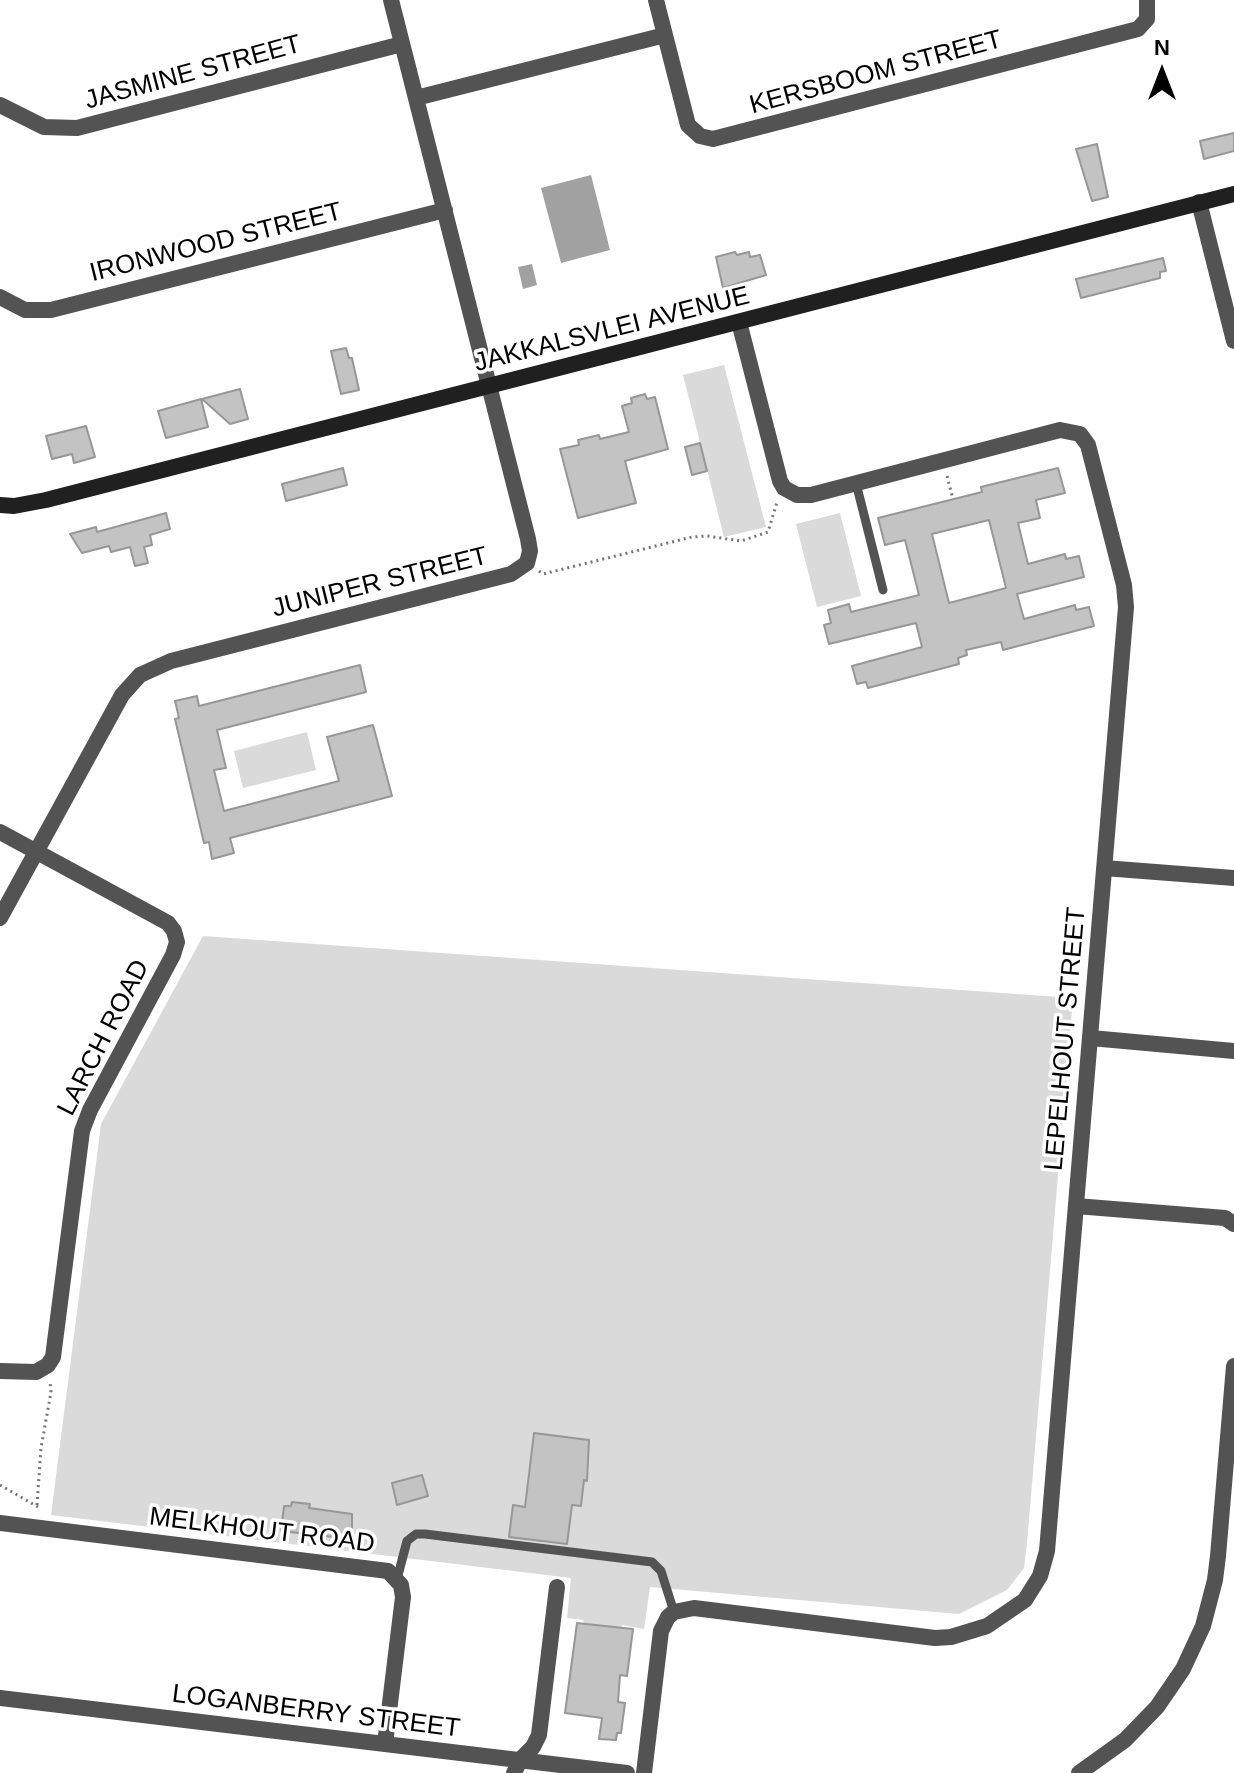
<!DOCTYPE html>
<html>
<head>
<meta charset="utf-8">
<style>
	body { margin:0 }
	#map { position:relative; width:1234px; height:1773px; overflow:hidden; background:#fff; font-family:Helvetica,sans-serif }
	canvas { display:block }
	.north { position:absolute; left:1122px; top:32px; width:80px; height:80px; -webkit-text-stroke:6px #fff; paint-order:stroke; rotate:0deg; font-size:22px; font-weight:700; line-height:32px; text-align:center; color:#000 }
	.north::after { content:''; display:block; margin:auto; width:28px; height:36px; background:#000; clip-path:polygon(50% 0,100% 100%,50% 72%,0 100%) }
</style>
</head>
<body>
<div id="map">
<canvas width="1234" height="1773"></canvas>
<div class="north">N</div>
</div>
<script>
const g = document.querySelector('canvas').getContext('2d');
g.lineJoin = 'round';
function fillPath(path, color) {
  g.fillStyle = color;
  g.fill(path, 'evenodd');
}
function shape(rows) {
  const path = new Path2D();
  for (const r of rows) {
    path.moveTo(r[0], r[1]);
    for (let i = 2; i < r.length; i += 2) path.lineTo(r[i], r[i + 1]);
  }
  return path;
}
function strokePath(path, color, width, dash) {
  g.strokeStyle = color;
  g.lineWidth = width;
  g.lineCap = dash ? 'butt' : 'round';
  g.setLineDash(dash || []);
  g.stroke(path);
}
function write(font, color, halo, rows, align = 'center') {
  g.font = font + ' Helvetica,sans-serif';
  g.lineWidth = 7;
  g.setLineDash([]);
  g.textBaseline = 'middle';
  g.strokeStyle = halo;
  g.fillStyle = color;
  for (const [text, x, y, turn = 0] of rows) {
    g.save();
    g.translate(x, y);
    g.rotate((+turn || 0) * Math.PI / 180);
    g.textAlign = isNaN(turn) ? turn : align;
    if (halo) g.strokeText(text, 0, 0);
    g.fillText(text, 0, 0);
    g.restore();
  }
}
fillPath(shape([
	[724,365,766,527,724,537,683,375],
	[840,513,861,596,817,607,796,524],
	[307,732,316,770,243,788,234,751],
	[203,936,1073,998,1027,1543,1024,1568,1007,1590,959,1614,650,1587,644,1629,622,1625,621,1628,584,1623,583,1620,567,1618,571,1578,51,1515,101,1124]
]), '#dadada');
fillPath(shape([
	[591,175,610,250,561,263,541,188],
	[532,264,537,285,523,289,518,267]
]), '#a1a1a1');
const building = shape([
	[1234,133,1234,151,1204,159,1200,141,1234,133],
	[1097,144,1108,197,1092,201,1076,149,1097,144],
	[735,252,737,255,749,252,750,257,760,255,766,275,723,288,716,257,735,252],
	[1163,258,1166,271,1160,272,1160,278,1081,298,1076,279,1163,258],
	[346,348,349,358,352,358,359,390,341,394,331,351,346,348],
	[240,389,248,419,230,424,202,399,240,389],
	[645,394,647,399,655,397,668,449,625,461,636,503,578,518,560,449,579,445,578,440,599,435,600,439,629,432,622,406,632,403,631,398,645,394],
	[201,399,208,427,166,438,158,411,201,399],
	[86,426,95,457,74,463,72,454,52,459,46,436,86,426],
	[700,443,707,471,692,475,685,447,700,443],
	[343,468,347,485,286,501,282,484,343,468],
	[1058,468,1065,493,1036,500,1040,518,1018,523,1028,564,1065,554,1066,559,1079,556,1084,577,1017,594,1024,619,1075,605,1076,610,1089,607,1094,626,1003,650,1001,642,966,650,967,655,958,658,959,664,868,688,866,682,857,684,852,666,922,647,916,623,829,644,824,625,831,623,828,610,849,604,851,612,919,595,905,540,885,545,878,518,982,492,981,487,1058,468],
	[989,520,1006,588,949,603,932,534,989,520],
	[166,513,170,529,150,535,152,545,144,547,148,563,135,566,130,547,111,552,109,546,82,553,70,534,96,527,97,532,166,513],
	[360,665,366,692,217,730,226,768,214,770,224,811,339,781,327,737,373,725,392,796,230,838,234,853,212,859,209,842,204,843,175,719,179,718,175,701,197,696,199,706,360,665],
	[534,1433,589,1440,587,1481,584,1480,581,1506,572,1505,567,1544,509,1537,513,1505,525,1507,534,1433],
	[422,1475,428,1496,397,1505,392,1483,422,1475],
	[292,1502,310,1504,309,1508,352,1514,352,1539,281,1531,284,1506,291,1506,292,1502],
	[577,1623,633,1629,627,1676,620,1675,618,1702,625,1703,621,1733,617,1733,616,1740,599,1739,602,1718,565,1713,577,1623]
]);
fillPath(building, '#c3c3c3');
strokePath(building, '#979797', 2);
strokePath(shape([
	[947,476,953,499],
	[539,571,543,574,692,537,707,536,741,541,768,532,777,502],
	[0,1485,38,1507],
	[37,1505,41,1448,51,1392,50,1382]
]), '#757575', 3, [2, 4]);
strokePath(shape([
	[856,483,883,590],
	[397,1579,407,1541,416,1534,425,1534,652,1562,661,1571,674,1612]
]), '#535353', 9);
strokePath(shape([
	[656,0,688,125,700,136,713,139,1138,29,1147,19,1147,0],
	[416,98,665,35],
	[0,105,44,127,77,128,402,44],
	[1199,202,1234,341],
	[0,297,25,310,51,310,445,210],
	[0,832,168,923,174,931,177,942,173,955,90,1110,82,1131,53,1357,48,1365,36,1372,0,1371],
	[1104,868,1234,878],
	[0,918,122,695,140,675,171,661,511,574,527,563,530,551,528,539,391,0],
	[1091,1038,1234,1051],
	[1076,1206,1225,1218,1234,1224],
	[0,1523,388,1571,401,1585,403,1597,385,1744],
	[0,1698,627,1773],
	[514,1773,520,1760,533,1747,539,1735,557,1587],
	[644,1773,661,1631,668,1617,674,1612,694,1608,935,1638,951,1637,987,1626,1025,1600,1040,1576,1047,1551,1126,607,1124,585,1088,445,1080,434,1060,430,811,495,797,495,784,488,780,481,739,322],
	[1079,1773,1125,1740,1157,1707,1183,1669,1203,1626,1215,1580,1218,1556,1234,1366]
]), '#535353', 16);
strokePath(shape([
	[0,505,14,506,46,500,1234,194]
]), '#202020', 16);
write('26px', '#000', '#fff', [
	["JASMINE STREET",193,73,-15],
	["KERSBOOM STREET",876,73,-15],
	["IRONWOOD STREET",216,243,-14],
	["JAKKALSVLEI AVENUE",612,330,-14],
	["JUNIPER STREET",380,583,-14],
	["LARCH ROAD",104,1038,-63],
	["LEPELHOUT STREET",1066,1039,-85],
	["MELKHOUT ROAD",262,1531,7],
	["LOGANBERRY STREET",316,1712,7]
]);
</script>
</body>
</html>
